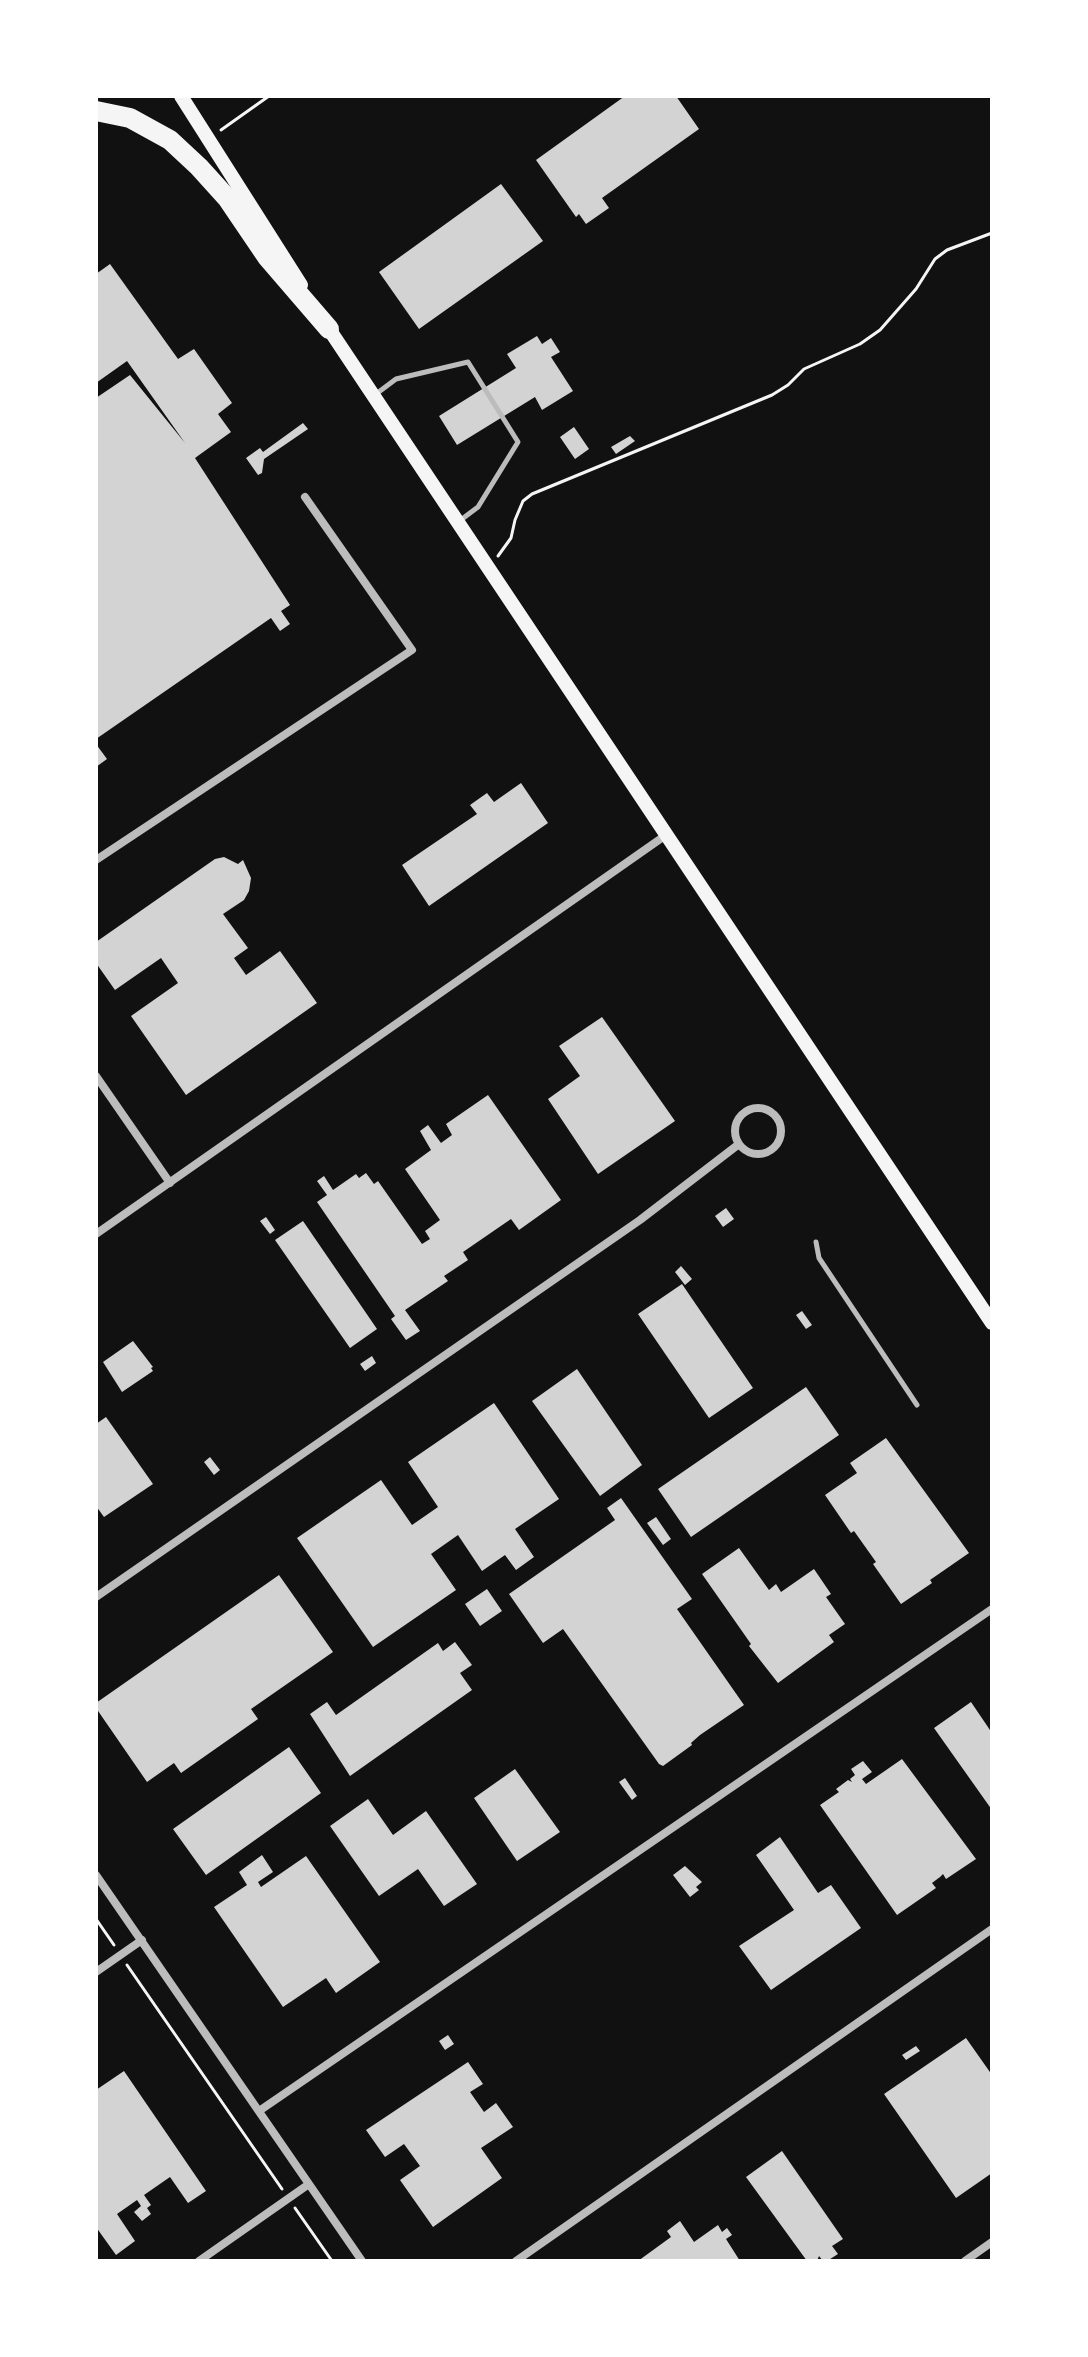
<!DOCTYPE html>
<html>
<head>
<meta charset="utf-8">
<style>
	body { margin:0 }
	#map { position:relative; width:1088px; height:2357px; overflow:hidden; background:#111; font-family:Mulish,sans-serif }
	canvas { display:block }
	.frame { position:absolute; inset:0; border:98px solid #fff; pointer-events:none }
</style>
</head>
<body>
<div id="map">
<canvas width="1088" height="2357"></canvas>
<div class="frame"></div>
</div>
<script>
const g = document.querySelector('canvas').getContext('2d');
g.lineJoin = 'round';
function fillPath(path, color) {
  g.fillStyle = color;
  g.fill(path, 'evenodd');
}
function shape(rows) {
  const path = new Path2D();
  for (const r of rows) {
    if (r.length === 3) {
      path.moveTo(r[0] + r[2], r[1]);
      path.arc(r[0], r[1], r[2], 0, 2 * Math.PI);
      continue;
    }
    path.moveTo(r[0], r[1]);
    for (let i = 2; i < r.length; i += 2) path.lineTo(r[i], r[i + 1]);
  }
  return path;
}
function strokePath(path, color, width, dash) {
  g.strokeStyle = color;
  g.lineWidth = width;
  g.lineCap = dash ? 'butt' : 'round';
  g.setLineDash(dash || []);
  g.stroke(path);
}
fillPath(shape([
	[625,96,676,96,699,129,602,198,609,208,586,224,579,214,576,217,536,160],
	[501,184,543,241,419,329,379,272],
	[110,264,178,359,194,349,232,403,218,414,231,432,195,458,290,605,281,611,290,624,280,631,271,618,96,739,96,398,130,375,185,443,127,361,96,383,96,274],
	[537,336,542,344,551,338,560,352,551,357,573,391,542,410,535,397,457,445,439,416,516,368,507,354],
	[303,423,308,429,264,459,262,473,258,475,246,458,260,448,263,452],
	[574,427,589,449,575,459,560,437],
	[630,436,635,441,616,454,611,447],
	[96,744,107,759,96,767],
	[521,783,548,823,429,906,402,865,477,814,470,805,487,793,494,802],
	[224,857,238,864,243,860,251,878,249,891,244,900,223,914,248,948,234,958,246,975,280,951,317,1003,186,1095,131,1016,178,983,161,958,115,990,96,963,96,942,215,859],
	[602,1017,675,1121,598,1174,548,1099,580,1076,559,1046],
	[488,1095,561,1200,519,1230,511,1219,463,1252,468,1260,444,1276,448,1281,405,1310,420,1331,406,1340,391,1319,395,1316,317,1202,327,1195,317,1181,324,1176,333,1190,356,1174,359,1178,366,1173,374,1184,378,1181,422,1244,430,1239,425,1231,440,1220,405,1169,431,1150,420,1131,428,1125,441,1143,452,1135,446,1124],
	[726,1208,734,1219,723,1227,715,1216],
	[266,1217,275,1230,270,1234,260,1221],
	[303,1221,377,1329,350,1348,275,1240],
	[681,1266,692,1279,685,1285,675,1272],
	[682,1284,753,1388,709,1418,638,1314],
	[802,1311,812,1325,806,1329,796,1315],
	[133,1341,153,1367,151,1368,153,1371,122,1392,103,1362],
	[372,1356,376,1363,365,1371,360,1364],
	[577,1369,642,1465,600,1496,532,1401],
	[806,1387,839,1435,691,1537,658,1489],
	[494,1403,559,1499,515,1529,534,1557,516,1570,505,1555,482,1571,458,1535,431,1554,456,1590,373,1647,297,1538,381,1480,412,1525,438,1507,408,1462],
	[106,1417,153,1484,104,1517,96,1506,96,1424],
	[886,1438,969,1553,930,1580,932,1583,901,1604,873,1564,876,1562,854,1531,851,1533,825,1495,857,1473,850,1463],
	[210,1457,220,1470,214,1475,204,1462],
	[621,1498,692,1599,677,1609,744,1705,700,1735,691,1743,692,1745,663,1766,659,1764,563,1629,543,1643,509,1594,615,1520,607,1508],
	[656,1517,671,1539,663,1545,647,1523],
	[739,1548,769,1590,776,1584,781,1592,814,1569,831,1594,826,1597,845,1624,829,1635,834,1642,778,1683,749,1646,751,1644,702,1574],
	[279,1575,333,1652,251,1709,258,1719,181,1773,174,1763,147,1782,96,1708,96,1703],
	[487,1589,502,1611,480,1626,465,1604],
	[455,1642,472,1665,460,1673,472,1690,350,1776,310,1714,327,1702,336,1715,438,1643,443,1651],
	[971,1702,992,1733,992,1810,934,1728],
	[289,1747,321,1793,206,1875,173,1829],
	[902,1759,976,1859,946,1879,943,1874,940,1877,932,1883,936,1888,897,1915,820,1805,839,1792,836,1789,848,1780,852,1782,850,1779,855,1775,851,1769,863,1761,872,1772,862,1779,866,1784],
	[515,1769,560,1832,517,1861,474,1798],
	[625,1778,637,1796,632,1800,619,1782],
	[368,1799,393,1835,426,1811,477,1884,444,1906,418,1869,379,1896,330,1826],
	[780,1837,818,1893,831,1885,861,1928,771,1990,739,1946,794,1910,756,1855],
	[262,1855,273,1872,258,1882,261,1887,306,1856,380,1962,336,1993,326,1978,283,2007,214,1907,247,1885,239,1872],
	[685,1866,702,1882,696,1887,699,1890,690,1897,673,1875],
	[448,2035,454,2044,445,2050,439,2041],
	[966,2038,992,2075,992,2173,956,2198,884,2094],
	[916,2046,920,2051,906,2060,902,2055],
	[468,2062,483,2084,470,2092,484,2112,496,2103,513,2127,481,2148,502,2178,433,2227,400,2180,420,2166,404,2144,385,2157,366,2130],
	[124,2071,206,2191,188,2203,170,2177,144,2195,151,2205,147,2208,151,2214,142,2221,134,2212,141,2206,137,2200,117,2214,135,2241,116,2255,96,2227,96,2090],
	[782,2151,843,2239,832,2246,838,2254,827,2261,823,2261,819,2256,817,2261,807,2261,746,2177],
	[680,2221,694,2242,718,2225,722,2232,727,2228,732,2235,726,2239,740,2261,638,2261,671,2237,667,2231]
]), '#d3d3d3');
strokePath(shape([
	[221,130,269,96],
	[498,556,511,538,515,520,523,501,532,494,772,395,788,385,804,369,860,344,880,330,916,289,935,259,947,250,992,233],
	[96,1919,114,1945],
	[127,1965,282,2189],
	[295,2208,332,2261]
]), '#f5f5f5', 3);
strokePath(shape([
	[376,394,396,379,468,362,518,442,478,507,458,522],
	[816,1242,819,1258,917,1405]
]), '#bcbcbc', 5);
strokePath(shape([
	[96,860,412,650,305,497],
	[96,1076,170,1183],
	[758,1131,23],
	[96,1234,666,835],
	[96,1597,640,1220,739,1144],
	[96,1875,362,2261],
	[96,1972,142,1940],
	[259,2111,992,1609],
	[199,2261,309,2184],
	[516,2261,992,1929],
	[965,2261,992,2242]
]), '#bcbcbc', 8);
strokePath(shape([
	[181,96,301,285],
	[325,323,992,1323]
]), '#f5f5f5', 14);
strokePath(shape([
	[96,111,130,118,170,140,199,167,227,198,267,257,329,329]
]), '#f5f5f5', 20);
</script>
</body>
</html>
